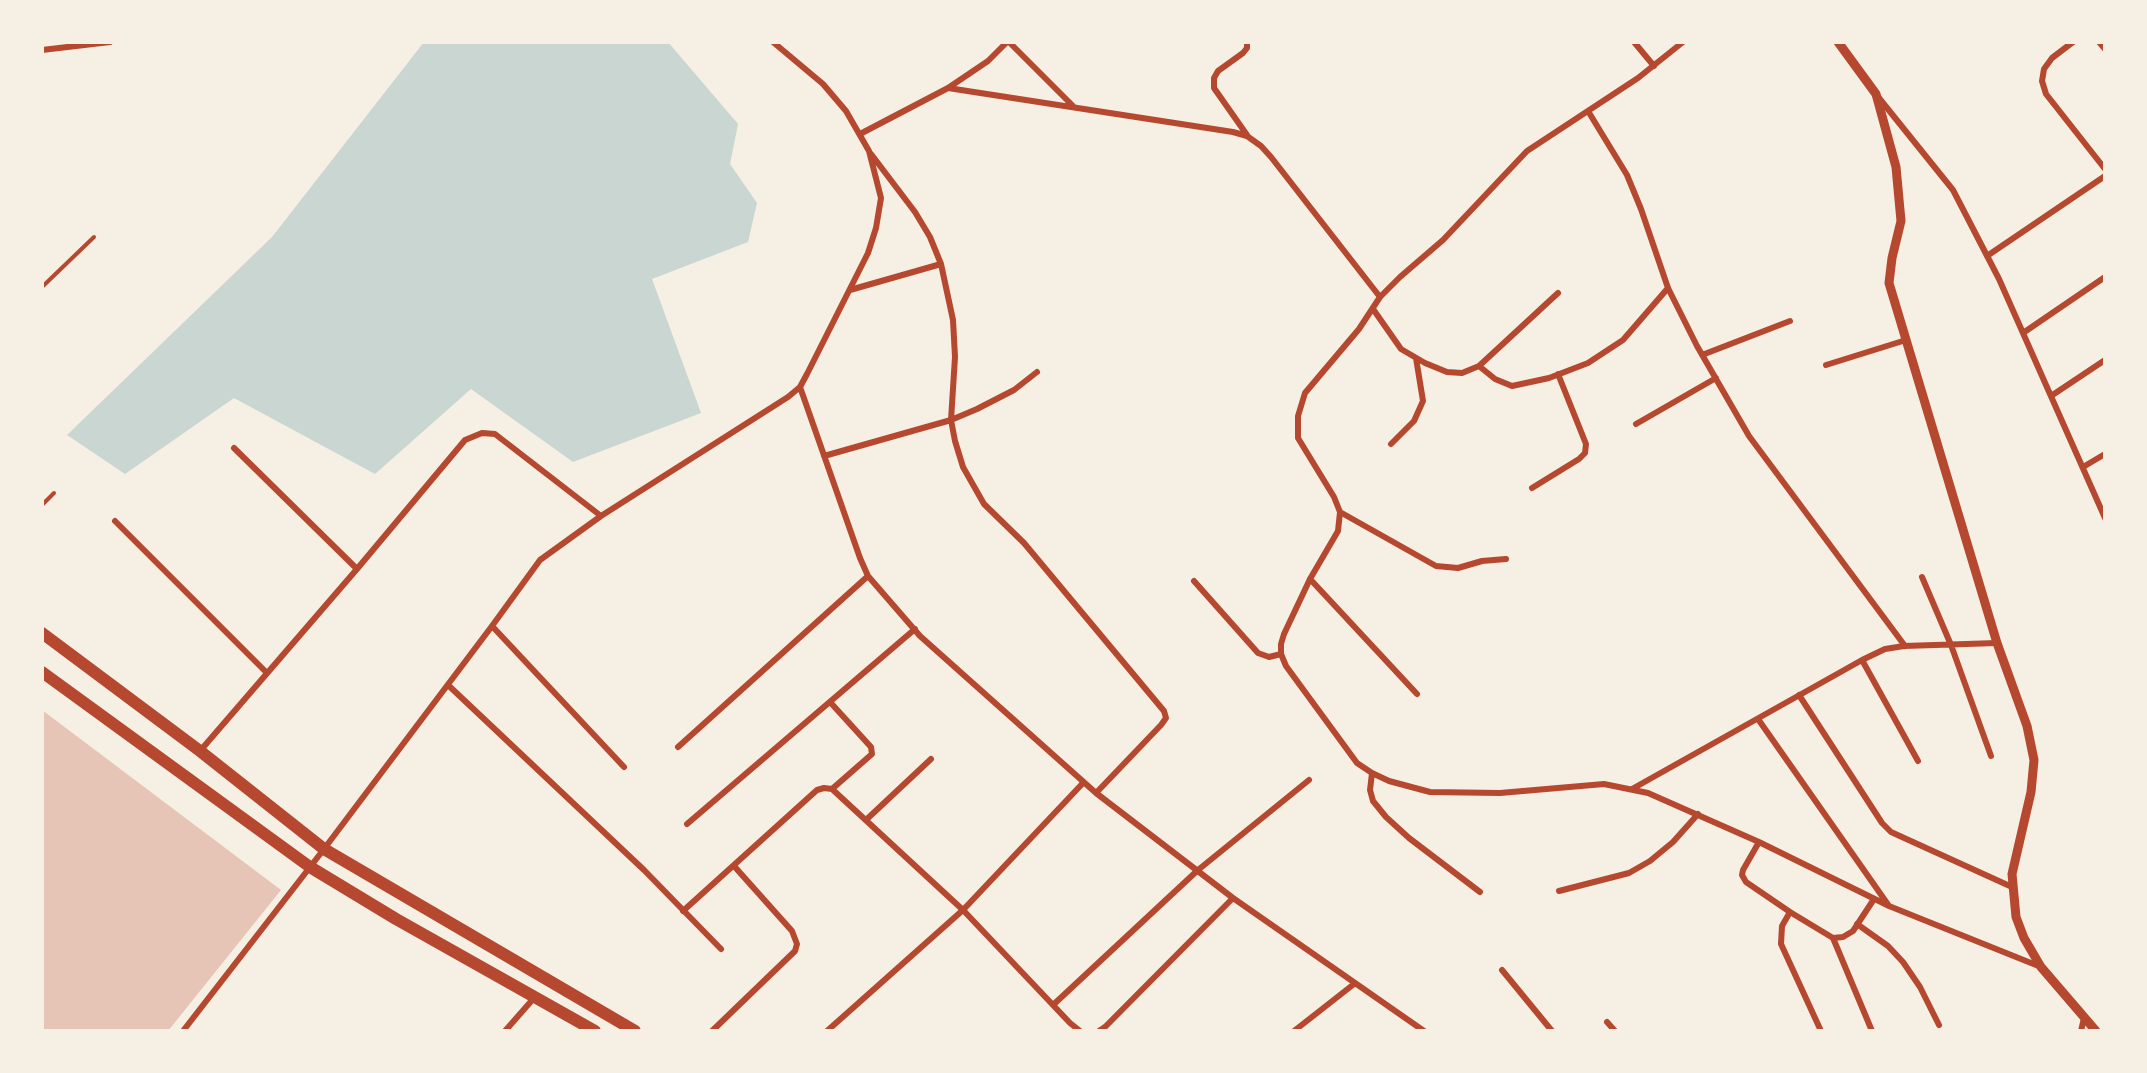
<!DOCTYPE html>
<html>
<head>
<meta charset="utf-8">
<style>
	body { margin:0 }
	#map { position:relative; width:2147px; height:1073px; overflow:hidden; background:#f6efe4; font-family:Karla,sans-serif }
	canvas { display:block }
	.frame { position:absolute; inset:0; border:44px solid #f6efe4; pointer-events:none }
</style>
</head>
<body>
<div id="map">
<canvas width="2147" height="1073"></canvas>
<div class="frame"></div>
</div>
<script>
const g = document.querySelector('canvas').getContext('2d');
g.lineJoin = 'round';
function fillPath(path, color) {
  g.fillStyle = color;
  g.fill(path, 'evenodd');
}
function shape(rows) {
  const path = new Path2D();
  for (const r of rows) {
    path.moveTo(r[0], r[1]);
    for (let i = 2; i < r.length; i += 2) path.lineTo(r[i], r[i + 1]);
  }
  return path;
}
function strokePath(path, color, width, dash) {
  g.strokeStyle = color;
  g.lineWidth = width;
  g.lineCap = dash ? 'butt' : 'round';
  g.setLineDash(dash || []);
  g.stroke(path);
}
fillPath(shape([
	[424,42,668,42,738,124,730,164,757,203,748,242,652,279,701,413,573,462,471,389,375,474,234,398,125,474,67,435,272,237]
]), '#c9d6d2');
fillPath(shape([
	[42,710,281,890,168,1031,42,1031]
]), '#e6c5b7');
strokePath(shape([
	[42,287,94,237],
	[42,505,54,493]
]), '#b5482f', 4);
strokePath(shape([
	[1009,42,1074,107],
	[1634,42,1654,66],
	[1683,42,1638,78,1527,151,1443,240,1400,277,1380,297,1359,329,1305,393,1298,416,1298,438,1334,497,1340,512,1338,531,1310,579,1284,634,1281,644,1281,654,1286,666,1357,763,1372,773,1389,781,1430,792,1500,793,1604,784,1648,793,1759,842,1889,906,2041,967],
	[2073,42,2052,58,2044,69,2042,81,2046,94,2105,169],
	[2099,42,2105,49],
	[42,50,110,42],
	[948,88,1233,132,1247,136,1261,146,1271,157,1380,297],
	[1879,98,1953,190,1999,279,2105,518],
	[1588,111,1627,175,1641,209,1668,288,1697,346,1749,436,1905,646],
	[860,134,948,88,988,61,1007,42],
	[1247,135,1214,88,1214,78,1218,71,1243,53,1247,48,1247,42],
	[871,154,915,212,930,237,941,264,953,320,955,357,951,420,955,441,963,467,984,504,1024,543,1164,711,1166,718,1161,725,1096,793],
	[1987,256,2105,176],
	[850,290,941,264],
	[1373,309,1401,349,1425,363,1447,372,1462,373,1479,366,1558,293],
	[2023,333,2105,277],
	[1702,355,1790,321],
	[1826,365,1906,340],
	[1479,366,1495,379,1512,386,1549,378,1588,363,1623,340,1668,288],
	[800,387,860,558,868,576,920,636,1096,793,1233,898,1424,1031],
	[2051,396,2105,360],
	[1636,424,1716,378],
	[1391,444,1414,421,1423,401,1416,358],
	[234,448,357,569],
	[824,456,951,420,977,409,1014,390,1037,372],
	[2083,467,2105,454],
	[1532,488,1579,459,1585,453,1586,444,1558,374],
	[1340,512,1436,566,1458,568,1482,561,1506,559],
	[115,521,267,673],
	[1922,577,1951,645,1991,756],
	[1310,579,1417,694],
	[1194,581,1258,653,1269,657,1281,654],
	[492,626,624,767],
	[1862,660,1918,761],
	[448,685,644,870,721,949],
	[1799,695,1882,823,1891,832,2012,887],
	[830,702,871,747,872,754,832,789],
	[1758,719,1889,906],
	[678,747,868,576],
	[200,751,357,569,465,440,482,433,495,434,601,516],
	[1372,773,1370,790,1373,801,1386,817,1409,838,1480,892],
	[1632,789,1862,660,1885,649,1904,646,1997,643],
	[867,819,931,759],
	[687,824,915,629],
	[1759,842,1743,870,1742,875,1746,882,1790,912,1833,938,1843,937,1853,931,1874,899],
	[1559,891,1629,873,1650,861,1673,842,1698,814],
	[683,911,817,790,824,788,832,789,963,910,1070,1023,1080,1031],
	[1790,912,1782,926,1781,944,1821,1031],
	[1857,924,1888,946,1903,962,1920,987,1939,1025],
	[1833,938,1872,1031],
	[1502,970,1552,1031],
	[1053,1005,1198,870,1309,780],
	[1607,1022,1615,1031],
	[183,1031,324,849,492,626,540,560,601,516,788,397,800,387,807,374,868,253,876,228,881,198,869,151,846,111,823,84,773,42],
	[505,1031,534,998],
	[712,1031,795,951,797,944,792,931,734,866],
	[827,1031,963,910,1083,783],
	[1099,1031,1105,1027,1233,898],
	[1294,1031,1354,984],
	[2081,1031,2084,1018]
]), '#b5482f', 6);
strokePath(shape([
	[1838,42,1876,94,1896,167,1901,221,1892,258,1889,283,1997,643,2027,726,2034,760,2031,792,2012,874,2016,917,2024,938,2041,967,2096,1031]
]), '#b5482f', 9);
strokePath(shape([
	[42,633,200,751,324,849,635,1031],
	[42,672,310,867,396,919,595,1031]
]), '#b5482f', 12);
</script>
</body>
</html>
